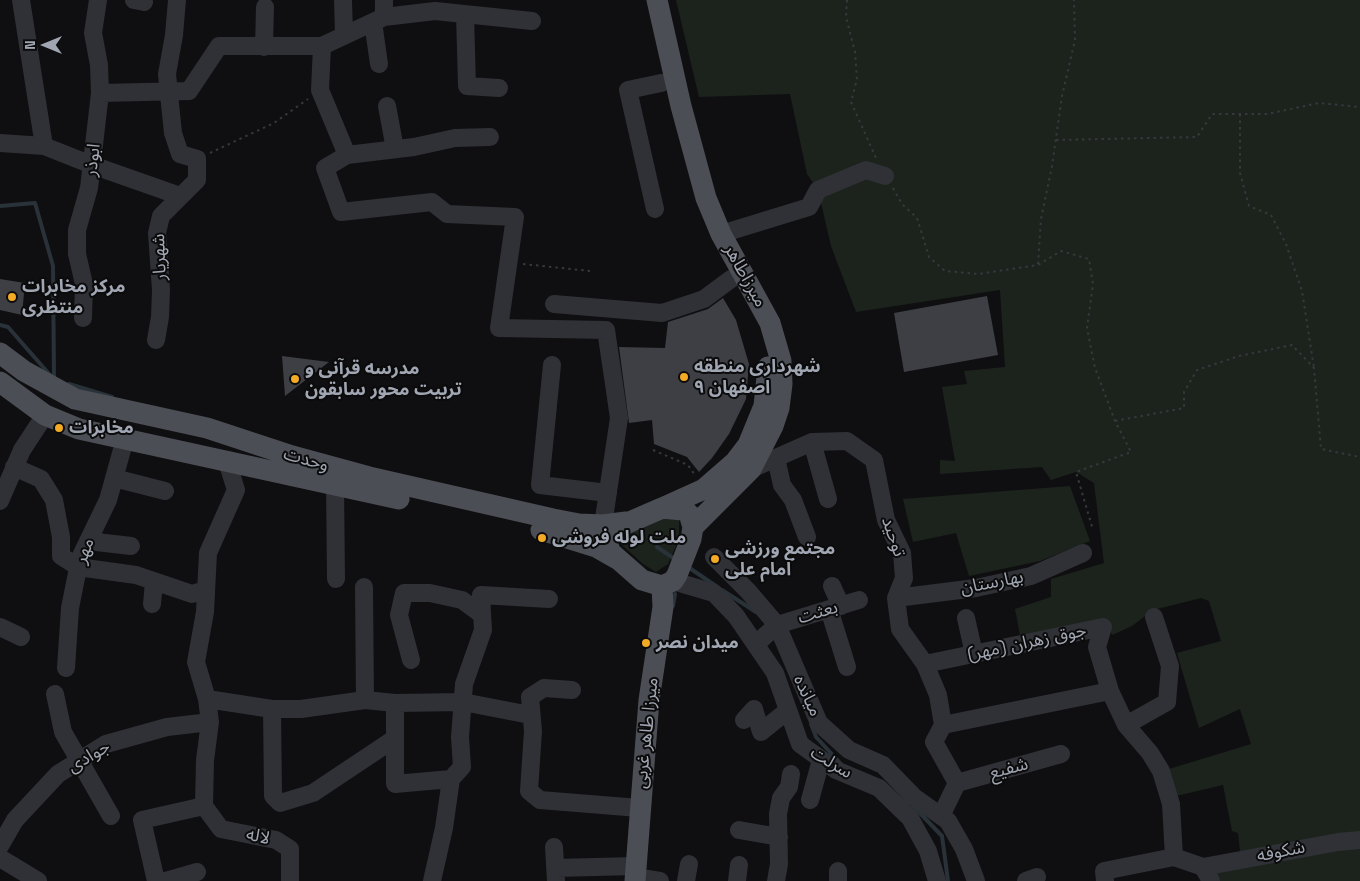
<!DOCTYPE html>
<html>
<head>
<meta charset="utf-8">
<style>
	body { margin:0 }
	#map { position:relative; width:1360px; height:881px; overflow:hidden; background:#0f0f11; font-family:"Space Grotesk",sans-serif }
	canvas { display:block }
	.north { position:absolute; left:20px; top:20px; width:50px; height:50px; -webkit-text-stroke:4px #0b0b0c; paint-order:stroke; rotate:270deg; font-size:14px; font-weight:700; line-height:20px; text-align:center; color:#a0a6b2 }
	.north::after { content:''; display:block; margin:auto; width:18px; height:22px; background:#a0a6b2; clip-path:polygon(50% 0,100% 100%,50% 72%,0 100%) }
</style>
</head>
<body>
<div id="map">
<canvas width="1360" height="881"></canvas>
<div class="north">N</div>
</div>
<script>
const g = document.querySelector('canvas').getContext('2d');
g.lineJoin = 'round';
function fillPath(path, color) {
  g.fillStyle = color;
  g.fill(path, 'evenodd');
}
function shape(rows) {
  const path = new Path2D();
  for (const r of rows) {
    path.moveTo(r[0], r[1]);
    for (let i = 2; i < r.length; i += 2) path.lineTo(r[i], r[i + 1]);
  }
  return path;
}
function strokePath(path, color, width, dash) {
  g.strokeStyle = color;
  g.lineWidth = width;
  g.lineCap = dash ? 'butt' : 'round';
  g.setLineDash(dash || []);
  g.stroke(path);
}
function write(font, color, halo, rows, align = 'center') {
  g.font = font + ' "Space Grotesk","Noto Sans Arabic",sans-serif';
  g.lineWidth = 4;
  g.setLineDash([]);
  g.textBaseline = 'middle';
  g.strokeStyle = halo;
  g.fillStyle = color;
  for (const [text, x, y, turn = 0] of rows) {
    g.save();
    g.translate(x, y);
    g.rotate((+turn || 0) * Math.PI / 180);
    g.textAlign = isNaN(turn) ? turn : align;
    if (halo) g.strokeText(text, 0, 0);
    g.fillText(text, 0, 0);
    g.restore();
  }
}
fillPath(shape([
	[676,0,1360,0,1360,881,1220,881,1212,870,1241,860,1238,833,1232,831,1223,785,1176,796,1169,769,1251,744,1240,709,1199,728,1191,701,1177,653,1221,641,1209,601,1201,598,1153,610,1132,626,1112,635,1108,624,1021,640,1015,609,1051,597,1051,579,1104,563,1094,483,1076,472,1051,480,1042,467,940,474,940,460,955,461,942,387,967,384,964,371,1005,367,1000,290,856,312,831,246,818,190,807,174,790,94,699,97],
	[1070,486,1090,541,1040,561,969,576,956,533,913,542,903,499],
	[679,517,679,539,668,564,656,572,643,564,621,544,623,536,662,518]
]), '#1c231d');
strokePath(shape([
	[0,206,35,203,53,266,54,380],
	[0,325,8,327,50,375],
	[69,384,112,397],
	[657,547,676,560],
	[688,567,716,586],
	[722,590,756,612],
	[673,606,675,594],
	[811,724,816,737,841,764],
	[913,806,942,836,948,881]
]), '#293239', 4);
fillPath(shape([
	[0,279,25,283,22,315,0,310],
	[987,296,998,355,904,372,894,313],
	[723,298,736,320,749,364,746,399,729,434,712,458,699,472,687,457,654,444,652,420,629,423,619,347,665,348,668,322,708,309],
	[282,356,329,362,285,396]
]), '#3e3f44');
strokePath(shape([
	[847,0,846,17,855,52,857,79,851,102,876,158],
	[1240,114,1240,173,1249,206,1271,215,1286,244,1302,291,1314,368],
	[1056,140,1197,137,1212,114,1267,114,1319,103,1360,107],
	[210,153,274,123,308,99],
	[893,188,902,204,917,218,929,257,945,271,978,274,1038,265,1061,251,1089,259,1093,284,1087,328,1095,368,1115,421,1131,452,1076,472,1093,530],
	[523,264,590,271],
	[1038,264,1041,219,1052,166,1062,96,1075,40,1074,0],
	[1115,421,1184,408,1184,392,1197,370,1239,356,1292,345,1314,368,1321,449,1360,457],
	[653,450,688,465,695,475]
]), '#36383d', 2, [2.5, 4]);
strokePath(shape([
	[21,0,44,146],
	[134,0,144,2],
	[343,0,344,35],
	[465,14,467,86,499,88],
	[384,17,384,0],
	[373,22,379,64],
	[322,46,320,90,347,155,325,168,341,212,432,202,447,214,515,217,499,328,606,330,619,418,603,525],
	[264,47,265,7],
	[100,93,189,91,219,46,322,46,384,17,435,11,532,21],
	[387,106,395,149],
	[0,143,44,146,92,165,180,196],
	[347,155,414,147,455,138,490,137],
	[655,209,628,90,661,83],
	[721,234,809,207,818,190,866,170,885,176],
	[554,304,662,313,704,299,731,279],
	[83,318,84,284,77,254,77,230,89,188,100,93,99,65,93,33,98,0],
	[156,340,160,317,161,290,157,233,161,216,197,180,197,159,180,154,173,133,167,74,174,35,177,0],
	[552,365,540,485,608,493],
	[812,442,828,499],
	[776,458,782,485,793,500,807,537],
	[14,467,41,479,54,500,61,537,61,556,78,567,136,575,192,594,205,590],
	[751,469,812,442,847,441,874,460,886,520,902,553,904,578,896,598,900,629,925,664,938,695,943,725,934,742,957,783,941,816],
	[114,478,165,491],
	[335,484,336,579],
	[0,501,22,450,45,415],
	[88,541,131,546],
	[714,557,748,591,777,625,819,723,849,750,883,765,914,797,948,821,964,849,976,881],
	[673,581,714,593,736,616,775,673,800,744,836,770,879,788,910,818,928,851,937,881],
	[832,586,841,606],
	[364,587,365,700],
	[896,598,976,588,1031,576,1083,553],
	[152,604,154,582],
	[829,609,847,667],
	[966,618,974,654],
	[0,627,21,637],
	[756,644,777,625,859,600],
	[411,660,399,615,404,593,430,593,462,600,481,614],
	[925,664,1103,627,1097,647,1110,691,1126,725,1150,753,1161,771,1171,804,1174,857,1203,867,1211,881],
	[66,668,70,608,80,558,108,500,125,439],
	[572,690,544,688,530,697,533,731,529,791,540,800,639,808],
	[55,694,63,732,111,816],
	[207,699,272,709,301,709,365,700,395,703,463,702,530,715],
	[395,703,395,784,451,779,462,767,460,737,464,684,483,630,481,595,549,599],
	[272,709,273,796,280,803,313,793,394,739],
	[744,720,754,709,761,732,787,711],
	[943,725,1110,691],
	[1126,725,1167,702,1170,666,1154,617],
	[957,783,1061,754],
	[810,800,821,760],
	[204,806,221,829,276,840,290,849,290,881],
	[739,830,779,837],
	[0,846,15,820,58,774,106,744,167,727,210,722],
	[554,847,556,881],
	[0,858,38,881],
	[1203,867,1338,842,1360,840],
	[555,868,635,866],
	[635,877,660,881],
	[156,881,142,820,204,806,205,760,210,722,207,699,196,662,205,612,208,553,236,490,227,461],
	[166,881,197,872],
	[432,881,444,828,451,779],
	[686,881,689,864],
	[737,881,739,865],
	[776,881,779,864,778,814,781,798,789,787,791,774],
	[838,881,838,871],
	[1026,881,1037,877],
	[1105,881,1104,871,1174,857]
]), '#303136', 18);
strokePath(shape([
	[657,0,681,106,706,198,721,234,770,323,781,361,782,384,779,408,773,426,751,469,693,527],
	[0,353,24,371,75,399,207,428,292,456,369,477,553,519,579,524,603,525,626,522],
	[0,382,45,415,79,429,399,499],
	[662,508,704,489,735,462,748,445,764,406,768,367],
	[662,508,683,510,689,514,693,527,691,539,677,575,673,581,662,586,642,580,610,552,608,544,609,534,616,528,662,508],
	[541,530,596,547,617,559],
	[635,881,649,700,663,607,662,586]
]), '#4c4e55', 21);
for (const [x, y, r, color] of [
	[12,297,5,"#f3aa25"],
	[684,377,5,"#f3aa25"],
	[295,379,5,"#f3aa25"],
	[59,428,5,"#f3aa25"],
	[542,538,5,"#f3aa25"],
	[715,559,5,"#f3aa25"],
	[646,643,5,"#f3aa25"]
]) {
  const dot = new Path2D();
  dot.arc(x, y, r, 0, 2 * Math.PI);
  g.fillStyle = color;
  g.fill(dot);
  strokePath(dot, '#0b0b0c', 2);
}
write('18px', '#a0a6b2', '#0b0b0c', [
	["ابوذر",93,160,-83],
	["شهریار",160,257,-92],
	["میرزاطاهر",745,276,61],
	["وحدت",306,460,16],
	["توحید",893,537,71],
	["مهر",85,551,-69],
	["بهارستان",992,583,-11],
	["بعثت",818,613,-17],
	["جوق زهران (مهر)",1027,643,-12],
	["میانده",807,696,65],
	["میرزا طاهر غربی",647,733,-84],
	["جوادی",89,757,-30],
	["سرلت",831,763,31],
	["شفیع",1009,769,-15],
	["لاله",258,837,12],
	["شکوفه",1281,852,-11]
]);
write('bold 18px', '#a0a6b2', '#0b0b0c', [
	["مرکز مخابرات",22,287],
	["منتظری",22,308],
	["شهرداری منطقه",694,367],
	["۹ اصفهان",694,388],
	["مدرسه قرآنی و",305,369],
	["تربیت محور سابقون",305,390],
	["مخابرات",69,428],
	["ملت لوله فروشی",552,538],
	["مجتمع ورزشی",725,549],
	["امام علی",725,570],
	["میدان نصر",656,643]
], 'left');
</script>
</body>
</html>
